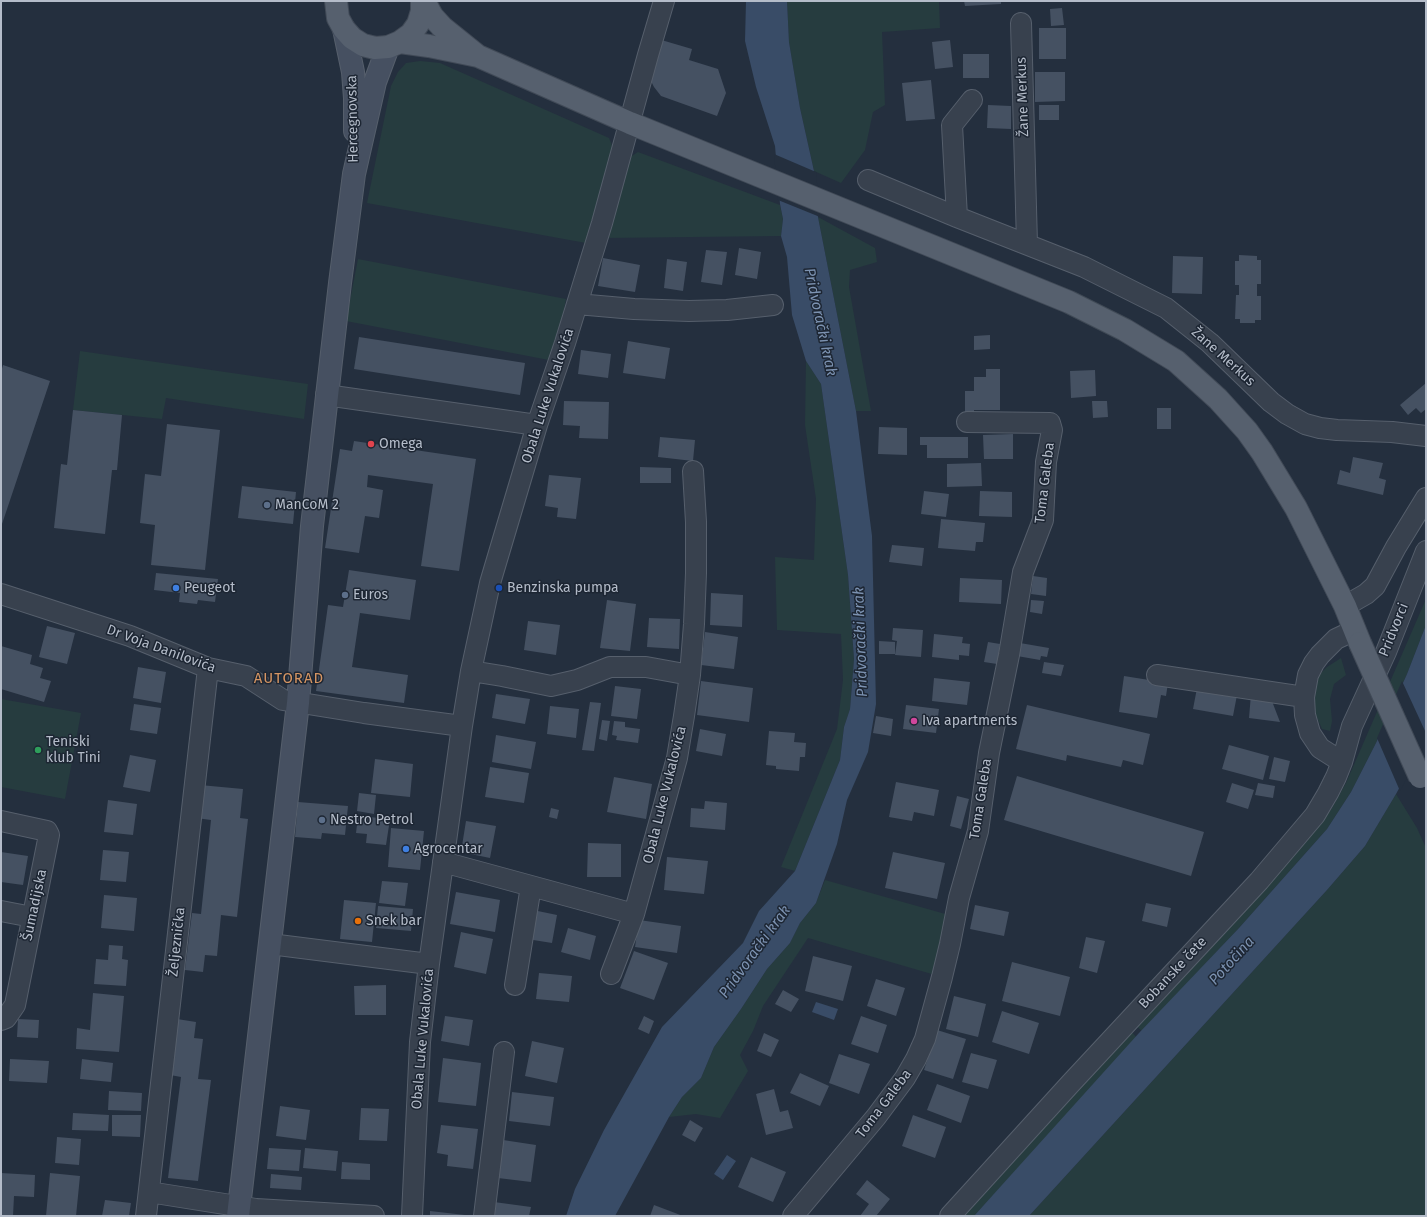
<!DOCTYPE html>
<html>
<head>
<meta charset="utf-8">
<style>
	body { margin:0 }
	#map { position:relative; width:1427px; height:1217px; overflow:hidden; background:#242f3e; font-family:"Fira Sans",sans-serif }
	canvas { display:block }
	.frame { position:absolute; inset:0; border:2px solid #b4bcc9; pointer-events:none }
</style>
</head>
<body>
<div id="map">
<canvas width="1427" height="1217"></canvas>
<div class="frame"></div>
</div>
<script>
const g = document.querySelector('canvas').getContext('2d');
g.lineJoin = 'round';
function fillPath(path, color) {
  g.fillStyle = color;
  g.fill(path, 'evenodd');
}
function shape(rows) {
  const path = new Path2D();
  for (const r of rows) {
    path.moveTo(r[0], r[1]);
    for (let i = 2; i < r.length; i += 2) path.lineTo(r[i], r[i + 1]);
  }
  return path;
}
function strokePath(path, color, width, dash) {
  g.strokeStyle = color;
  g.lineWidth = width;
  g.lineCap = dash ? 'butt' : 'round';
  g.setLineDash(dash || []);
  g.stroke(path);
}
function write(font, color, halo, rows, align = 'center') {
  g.font = font + ' "Fira Sans",sans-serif';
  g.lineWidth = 3;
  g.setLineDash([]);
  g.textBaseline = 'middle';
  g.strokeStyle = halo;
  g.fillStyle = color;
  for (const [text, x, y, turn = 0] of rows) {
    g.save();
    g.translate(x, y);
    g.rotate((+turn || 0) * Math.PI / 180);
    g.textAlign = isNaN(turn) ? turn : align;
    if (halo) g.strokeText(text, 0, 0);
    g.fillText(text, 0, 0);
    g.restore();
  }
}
fillPath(shape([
	[787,1,939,1,940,28,882,32,885,105,873,112,865,150,841,183,814,171,800,108,789,42],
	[420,61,440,63,609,138,614,150,586,243,367,203,391,86,398,72,406,63],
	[638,152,780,205,783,219,781,236,604,238,630,157],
	[818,217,875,248,877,262,850,270,849,287,871,411,856,411],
	[358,259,566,299,554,361,346,321],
	[80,351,308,384,304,419,166,398,162,419,73,410],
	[806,361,821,384,848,575,854,659,850,709,844,727,840,760,795,871,781,867,837,729,843,680,841,634,777,630,775,557,814,560,816,499,805,425],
	[1426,599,1426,625,1407,674,1376,743,1351,792,1327,829,1239,928,1142,1031,1136,1026,1304,844,1332,808,1346,783],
	[1341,658,1346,675,1334,684,1330,699,1332,721,1330,731,1322,729,1314,711,1313,686,1319,675,1327,667],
	[1,699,81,713,65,799,1,787],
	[1396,794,1417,828,1426,848,1426,1216,1029,1216,1327,890,1365,846],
	[825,880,956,917,942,977,808,938,763,1006,753,1031,740,1055,748,1071,720,1118,696,1114,669,1117,682,1097,701,1078,714,1047,741,1009,767,969,790,943,800,923,816,903],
	[1131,1031,1137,1038,1044,1140,974,1216,963,1216]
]), '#263c3f');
fillPath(shape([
	[746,1,787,1,789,42,800,108,814,171,818,217,856,411,872,536,876,704,868,752,847,800,837,844,816,903,800,923,790,943,767,969,741,1009,714,1047,701,1078,682,1097,669,1117,615,1216,566,1216,575,1189,604,1130,662,1027,743,943,759,911,795,871,840,760,844,727,850,709,854,659,848,575,821,384,806,361,792,315,787,257,781,236,783,219,780,204,775,146,756,87,745,41],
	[1426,625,1426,739,1396,794,1365,846,1327,890,1029,1216,974,1216,1139,1033,1239,928,1327,829,1351,792,1376,743,1407,674],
	[816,1002,838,1009,834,1020,812,1012],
	[727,1155,736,1161,723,1180,714,1174]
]), '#394c67');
fillPath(shape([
	[774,154,816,172,820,217,778,200],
	[1402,681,1426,733,1426,743,1400,791,1377,738]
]), '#242f3e');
fillPath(shape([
	[964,1,1001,1,1001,4,965,6],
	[1062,8,1064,25,1051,26,1050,9],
	[1039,28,1066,28,1066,59,1039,59],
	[658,39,692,49,689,60,718,69,726,93,717,116,661,96,654,87,649,77],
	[950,40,953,67,935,69,932,42],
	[963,54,989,54,989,78,963,78],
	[1035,72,1065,72,1065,101,1035,102],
	[931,80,935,119,906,121,902,83],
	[988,105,1011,106,1011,129,987,128],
	[1039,105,1059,105,1059,120,1039,120],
	[739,248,761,252,757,279,735,275],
	[706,250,727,252,722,285,701,282],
	[1239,255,1257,256,1257,260,1261,260,1261,284,1257,284,1257,296,1261,296,1261,320,1255,320,1255,323,1240,323,1240,319,1235,319,1236,295,1239,295,1239,285,1235,285,1235,261,1239,261],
	[1173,256,1203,257,1202,294,1172,293],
	[603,258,640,265,635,292,598,286],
	[667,259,687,262,683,291,664,288],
	[990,335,990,349,974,350,974,336],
	[359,337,525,363,520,395,354,369],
	[628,341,670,348,665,379,623,373],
	[581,350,611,354,608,378,578,374],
	[3,365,50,381,1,527,1,372],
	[986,369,1000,369,1000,410,974,410,974,414,965,414,965,391,974,391,974,377,986,377],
	[1095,370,1096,396,1071,398,1070,371],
	[1426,383,1426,409,1421,413,1416,408,1408,415,1400,405],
	[564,401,609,402,608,439,579,438,580,426,563,425],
	[1092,401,1107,401,1108,417,1093,418],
	[1157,408,1171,408,1171,429,1157,429],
	[73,410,122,415,117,470,112,470,105,534,54,528,61,464,67,465],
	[167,424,220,430,205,570,151,565,155,525,140,523,145,474,161,476],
	[879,427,907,428,907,455,878,454],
	[1013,434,1013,459,984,459,983,435],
	[660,437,695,440,693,461,658,457],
	[920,437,968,437,968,458,927,458,927,445,920,445],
	[354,441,476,459,459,571,421,566,433,484,368,475,367,487,383,490,379,518,365,516,359,553,325,548,340,449,352,451],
	[1353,457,1383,463,1379,478,1386,480,1383,495,1337,484,1340,470,1350,473],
	[981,463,982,486,947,487,947,464],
	[640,467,671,468,671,483,640,483],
	[549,475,581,478,576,519,557,517,558,508,545,506],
	[242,486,296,492,293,524,238,518],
	[924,491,949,494,946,517,921,514],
	[980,491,1012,492,1012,517,979,516],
	[941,519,985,523,983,542,976,542,975,551,938,548],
	[892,545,924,548,922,566,889,562],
	[349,570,416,580,410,620,360,613,352,667,408,675,404,703,316,691,328,605,343,607],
	[156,573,218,579,215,602,198,600,197,604,179,602,180,593,154,590],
	[1033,576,1047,578,1046,596,1031,594],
	[960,578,1002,580,1001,604,959,602],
	[711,593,743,595,742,627,710,625],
	[607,600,636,604,630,651,600,648],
	[1031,600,1044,601,1042,614,1030,612],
	[649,618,680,619,679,649,647,647],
	[528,621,560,625,556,655,524,650],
	[47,626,75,633,67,664,39,657],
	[893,628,923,630,921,657,895,655,897,641,892,640],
	[705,632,738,637,734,669,701,665],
	[934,634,963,637,962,643,970,644,969,656,959,655,959,660,932,657],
	[879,641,895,642,895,654,879,654],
	[988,642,1000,644,997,664,984,662],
	[1020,643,1049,648,1047,657,1041,656,1040,660,1017,656],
	[1,646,32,655,30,664,43,668,40,678,51,681,44,702,1,689],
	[1044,662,1064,665,1061,676,1042,673],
	[138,667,166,672,161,703,133,698],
	[1124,676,1168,683,1166,696,1161,695,1157,718,1119,712],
	[934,678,970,682,967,705,932,701],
	[701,681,753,688,749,722,697,715],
	[615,686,641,689,637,719,611,716],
	[1197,688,1237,695,1233,716,1193,709],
	[496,694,530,699,525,724,492,718],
	[1251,694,1270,696,1280,722,1249,718],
	[590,702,601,703,594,751,582,750],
	[134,704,161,708,157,734,130,730],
	[906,705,939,709,936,733,903,729],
	[1027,705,1150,734,1143,765,1123,760,1121,767,1067,755,1066,761,1016,749],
	[550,706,579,709,576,738,547,734],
	[876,716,893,719,891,736,873,733],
	[602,720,610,721,607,741,599,739],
	[614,721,625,722,625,727,640,729,638,743,616,740,617,736,612,735],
	[700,729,726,734,722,756,696,751],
	[769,731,795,733,794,742,806,743,805,757,800,757,799,771,776,769,776,766,766,765],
	[496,735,536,742,531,769,492,762],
	[1229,745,1269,756,1263,780,1222,769],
	[130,755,156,760,150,792,123,787],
	[1274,757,1290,761,1285,782,1269,779],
	[375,759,413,764,410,797,371,793],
	[490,767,529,773,524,803,485,797],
	[1017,776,1204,832,1191,876,1004,820],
	[614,777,652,784,646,819,607,812],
	[896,782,939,790,934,816,914,812,912,821,889,817],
	[1232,783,1254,790,1248,809,1226,802],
	[1258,783,1275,786,1273,798,1255,795],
	[200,785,243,789,240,818,248,819,237,917,221,915,217,956,205,955,203,972,185,970,192,913,201,914,211,820,196,818],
	[359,793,376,795,374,814,357,811],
	[957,796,969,799,961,829,950,826],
	[108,800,137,804,133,835,104,832],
	[705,801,727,803,725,830,690,827,691,808,704,809],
	[298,802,348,806,345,835,322,833,321,839,295,837],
	[551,808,559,810,557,819,549,817],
	[358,816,390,819,386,845,366,843,367,834,356,833],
	[466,821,496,826,490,858,461,852],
	[391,828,424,831,420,870,388,867],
	[588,843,621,844,621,877,587,877],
	[103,850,129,852,126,882,100,880],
	[1,852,28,856,23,885,1,882],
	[893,852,945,863,937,899,885,888],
	[667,857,708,861,704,894,664,890],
	[382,881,408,883,405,906,379,903],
	[456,892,500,900,495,932,450,924],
	[104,895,137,898,134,931,101,928],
	[344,900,376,903,372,942,340,939],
	[1146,903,1171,908,1167,927,1142,921],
	[975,905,1009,912,1004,936,970,929],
	[378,906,413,909,411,931,376,928],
	[533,910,557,915,552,943,527,939],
	[639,920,681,926,677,953,635,947],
	[568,928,596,936,590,960,561,952],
	[461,932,493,939,486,974,454,967],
	[1086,937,1105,941,1097,973,1079,968],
	[109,945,123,946,122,959,128,960,126,986,94,984,96,959,108,960],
	[634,951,668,963,654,1000,620,988],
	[813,956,852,966,843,1001,805,991],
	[1012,962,1070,977,1060,1016,1002,1001],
	[539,973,572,976,569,1002,536,999],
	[876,979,905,988,896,1016,867,1006],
	[386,985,386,1015,355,1015,354,986],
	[783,990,799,999,791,1012,775,1004],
	[93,993,124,996,119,1052,76,1049,77,1028,90,1030],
	[954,996,986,1004,978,1037,946,1029],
	[1002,1011,1039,1023,1029,1054,992,1042],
	[445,1016,473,1020,469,1046,441,1041],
	[644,1016,654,1021,649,1034,638,1029],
	[861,1016,887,1025,878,1053,851,1044],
	[18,1019,39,1020,38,1038,17,1037],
	[177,1019,196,1022,194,1038,203,1039,198,1079,211,1080,198,1181,168,1178,181,1077,170,1075],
	[937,1030,966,1039,953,1079,924,1070],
	[764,1033,779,1040,771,1057,757,1051],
	[532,1041,564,1048,557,1083,525,1076],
	[971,1053,997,1060,988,1089,962,1082],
	[839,1054,870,1064,859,1094,829,1083],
	[443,1058,481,1063,476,1106,438,1102],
	[10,1059,49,1061,47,1083,9,1081],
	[82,1059,113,1063,111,1082,80,1079],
	[800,1073,829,1086,820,1106,790,1093],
	[937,1084,970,1096,961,1123,927,1110],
	[774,1089,780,1112,788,1110,793,1128,766,1135,756,1094],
	[109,1091,142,1093,141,1111,108,1110],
	[512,1092,554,1097,550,1126,509,1121],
	[280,1106,310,1110,306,1140,276,1136],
	[361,1108,389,1109,387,1141,359,1140],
	[73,1113,109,1115,108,1131,72,1130],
	[112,1115,141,1115,140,1137,112,1136],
	[913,1115,946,1127,935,1158,902,1146],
	[690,1120,703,1128,695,1142,682,1135],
	[441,1125,478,1129,473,1169,447,1166,448,1155,437,1153],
	[57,1137,81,1139,79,1165,55,1163],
	[503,1140,536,1145,531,1182,498,1178],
	[269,1148,301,1150,299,1171,267,1169],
	[305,1148,338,1151,336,1171,303,1168],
	[751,1157,786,1172,773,1202,738,1187],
	[342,1162,370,1164,370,1180,341,1179],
	[1,1173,35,1175,34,1197,14,1196,13,1216,1,1216],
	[50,1173,80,1176,76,1216,46,1216],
	[271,1174,302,1177,301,1190,270,1188],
	[867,1180,890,1199,876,1216,860,1216,869,1204,856,1194],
	[105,1200,131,1203,129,1216,102,1216],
	[494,1202,531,1207,529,1216,492,1216],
	[654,1205,683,1216,650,1216],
	[430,1211,465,1215,465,1216,430,1216]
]), '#455162');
const street = shape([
	[1021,23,1027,244],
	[868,180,957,217,1084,267,1166,308,1210,343,1271,402,1287,414,1305,424,1320,428,1337,430,1392,432,1426,436],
	[957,217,952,125,972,100],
	[577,304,634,309,689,311,727,310,773,305],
	[326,395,537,425],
	[1,594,130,636,208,668,246,676,283,700,364,713,462,726],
	[1345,606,1366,594,1375,586,1396,547,1426,498],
	[471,671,502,676,551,686,577,680,610,667,646,667,690,675],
	[1157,675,1304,697],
	[1342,762,1320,748,1310,733,1305,715,1304,697,1308,675,1314,663,1320,655,1336,639,1355,630],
	[1,821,47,831,49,835,15,1005,6,1018,1,1020],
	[443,862,634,914],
	[1,911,32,917],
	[270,944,429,964],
	[611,974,634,914,677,758,684,716,690,675,694,624,696,573,696,522,693,471],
	[515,985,531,886],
	[149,1192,256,1209,374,1216],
	[146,1216,208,668],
	[412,1216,420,1042,429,964,462,726,471,671,490,583,537,425,565,343,602,223,648,55,664,1],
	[484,1216,504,1052],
	[793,1216,876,1117,905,1078,916,1059,925,1039,942,977,950,944,959,898,978,831,989,753,1009,655,1023,572,1043,520,1046,462,1052,430,1050,423,967,422],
	[950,1216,1071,1083,1259,881,1315,815,1328,793,1336,777,1342,762,1352,726,1386,652,1426,551]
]);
const secondary = shape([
	[344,29,353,72,355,98,355,131],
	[238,1216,298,703,312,526,340,283,354,174,375,82,388,47]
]);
const primary = shape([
	[336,1,338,18,344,29,352,38,363,45,375,48,388,47,400,42,411,34,418,24,422,11,422,1],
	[400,42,429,46,478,56,442,27,432,16,424,1],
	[478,56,630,123,1069,302,1125,330,1176,361,1218,399,1247,431,1262,452,1296,508,1345,606,1360,643]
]);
strokePath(street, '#565f6c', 22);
strokePath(secondary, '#565f6c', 24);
strokePath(primary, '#414a57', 24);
strokePath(street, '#38414e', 20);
strokePath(secondary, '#465061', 22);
strokePath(primary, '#56606e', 22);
const primaryBridge = shape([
	[1360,643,1420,777]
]);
strokePath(primaryBridge, '#414a57', 24, []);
strokePath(primaryBridge, '#56606e', 22);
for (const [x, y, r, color] of [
	[371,444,4,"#e0444e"],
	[267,505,4,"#5c6f8a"],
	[176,588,4,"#3f7fe0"],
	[499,588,4,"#1a4fb4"],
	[345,595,4,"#5c6f8a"],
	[914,721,4,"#d1479c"],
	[38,750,4,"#2e9e5b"],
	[322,820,4,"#5c6f8a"],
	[406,849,4,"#3f7fe0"],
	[358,921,4,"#e8710a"]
]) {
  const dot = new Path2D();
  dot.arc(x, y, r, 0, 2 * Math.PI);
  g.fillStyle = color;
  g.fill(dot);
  strokePath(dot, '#1d2633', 1.5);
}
write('14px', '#b4bcc9', '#1d2633', [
	["Žane Merkus",1023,97,-92],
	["Hercegnovska",353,119,-91],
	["Žane Merkus",1223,357,42],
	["Obala Luke Vukalovića",548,396,-72],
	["Toma Galeba",1045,483,-83],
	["Pridvorci",1394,630,-68],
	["Dr Voja Danilovića",161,649,20],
	["Obala Luke Vukalovića",665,795,-76],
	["Toma Galeba",981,799,-81],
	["Šumadijska",35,905,-78],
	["Željeznička",177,942,-84],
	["Bobanske čete",1173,973,-47],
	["Obala Luke Vukalovića",423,1039,-85],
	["Toma Galeba",884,1104,-53]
]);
write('14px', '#b4bcc9', '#1d2633', [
	["Omega",379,444],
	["ManCoM 2",275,505],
	["Peugeot",184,588],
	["Benzinska pumpa",507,588],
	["Euros",353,595],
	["Iva apartments",922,721],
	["Teniski",46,742],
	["klub Tini",46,758],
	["Nestro Petrol",330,820],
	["Agrocentar",414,849],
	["Snek bar",366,921]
], 'left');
write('italic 15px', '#7c92b1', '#1d2633', [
	["Pridvorački krak",820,322,78],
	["Pridvorački krak",861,642,-92],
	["Pridvorački krak",755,952,-54],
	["Potočina",1232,961,-48]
]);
g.letterSpacing = '1px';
write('15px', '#d59563', '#1d2633', [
	["AUTORAD",289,679]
]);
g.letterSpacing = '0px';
</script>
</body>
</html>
